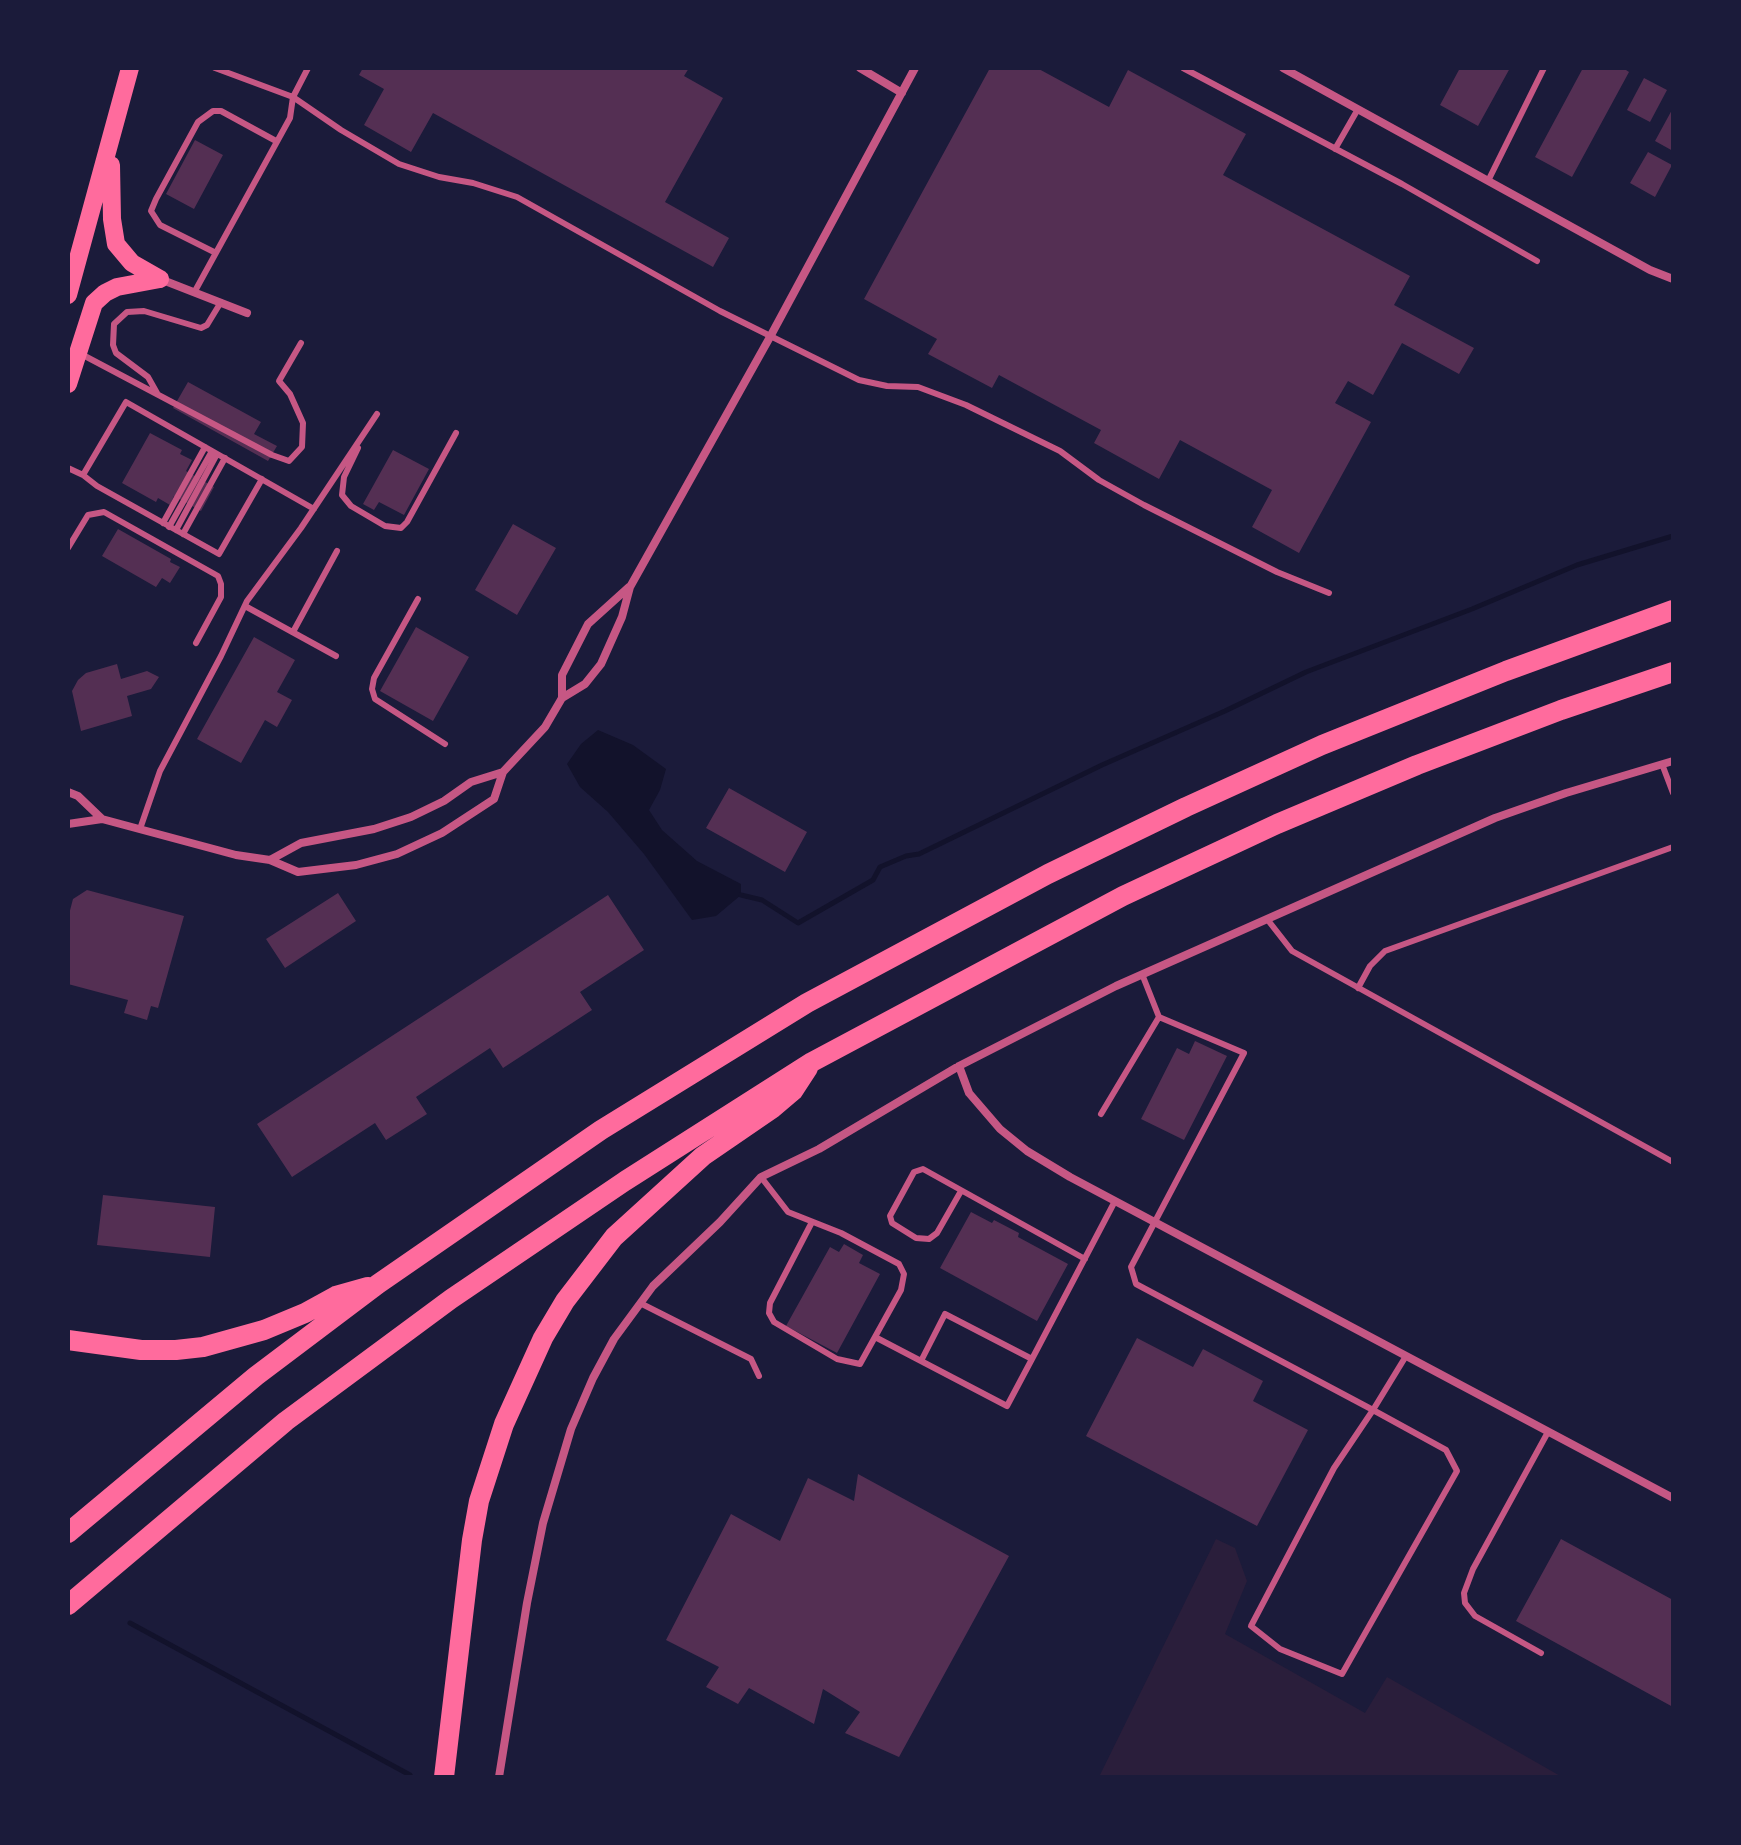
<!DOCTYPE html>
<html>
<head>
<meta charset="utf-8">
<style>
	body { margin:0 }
	#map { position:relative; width:1741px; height:1845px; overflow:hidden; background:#1b1b3a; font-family:Commissioner,sans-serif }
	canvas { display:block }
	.frame { position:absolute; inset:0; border:70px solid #1b1b3a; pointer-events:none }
</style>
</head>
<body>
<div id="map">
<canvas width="1741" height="1845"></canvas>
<div class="frame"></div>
</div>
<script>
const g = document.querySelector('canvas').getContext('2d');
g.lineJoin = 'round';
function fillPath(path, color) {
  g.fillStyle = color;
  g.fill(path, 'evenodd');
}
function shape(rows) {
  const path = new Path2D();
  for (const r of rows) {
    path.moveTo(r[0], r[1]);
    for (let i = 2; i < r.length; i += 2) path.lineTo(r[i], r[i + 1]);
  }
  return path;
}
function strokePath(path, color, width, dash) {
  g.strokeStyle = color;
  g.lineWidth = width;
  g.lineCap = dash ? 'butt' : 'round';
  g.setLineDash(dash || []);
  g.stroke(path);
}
fillPath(shape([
	[1216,1539,1235,1548,1247,1581,1225,1634,1365,1713,1387,1677,1562,1777,1099,1777]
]), '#2a1e3b');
fillPath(shape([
	[598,730,633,745,666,769,660,790,649,810,662,830,697,861,741,884,741,895,716,916,692,920,644,854,608,812,580,787,567,764,581,744]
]), '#12122b');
strokePath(shape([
	[741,895,762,900,798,923,873,880,880,867,906,856,919,854,1102,765,1225,711,1306,672,1472,609,1577,565,1673,536],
	[130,1623,410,1775]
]), '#12122b', 5);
fillPath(shape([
	[363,68,689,68,684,76,723,98,665,202,729,238,713,267,433,113,411,152,364,125,384,89,359,75],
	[990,68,1037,68,1109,107,1128,70,1246,134,1223,175,1410,276,1394,305,1474,348,1459,374,1402,343,1373,395,1348,381,1335,403,1371,422,1299,553,1252,527,1272,490,1180,440,1159,479,1094,443,1101,430,999,375,992,388,928,354,937,339,864,299],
	[1460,68,1510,68,1478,126,1440,105],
	[1583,68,1623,68,1629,72,1572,177,1535,157],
	[1644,78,1667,90,1650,122,1627,110],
	[1673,108,1673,151,1655,141],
	[195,140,223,155,194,209,166,194],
	[1648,152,1672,165,1655,197,1630,183],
	[188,382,261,422,254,434,277,446,268,461,173,408],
	[150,433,182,450,180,454,192,460,186,471,214,487,201,511,174,496,170,505,158,498,156,502,122,483],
	[393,450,429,469,404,515,379,502,374,510,363,504],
	[513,524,556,548,517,615,475,590],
	[118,529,171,559,170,562,180,567,170,583,162,578,156,587,102,556],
	[416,627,469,657,433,721,380,691],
	[254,637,295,660,277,692,292,700,277,727,265,720,241,763,197,739],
	[117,664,121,679,147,671,159,677,151,689,127,696,132,716,81,731,72,691,78,680,86,673],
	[729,788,807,832,785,872,706,828],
	[87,890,184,916,158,1008,151,1006,147,1020,124,1013,128,1000,68,984,68,918,73,899],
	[338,893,356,921,285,968,266,939],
	[608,895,644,950,580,992,592,1010,503,1068,490,1048,416,1097,427,1114,386,1140,375,1123,292,1177,257,1124],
	[1195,1041,1227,1056,1184,1140,1141,1119,1177,1048,1189,1054],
	[103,1195,215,1207,210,1257,97,1245],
	[971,1212,992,1223,994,1220,1019,1233,1018,1237,1068,1264,1037,1321,940,1268],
	[844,1244,863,1255,859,1263,880,1274,837,1353,786,1326,830,1247,839,1252],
	[1137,1338,1193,1367,1203,1349,1263,1381,1253,1401,1308,1430,1257,1526,1086,1436],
	[858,1474,1009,1556,899,1757,845,1733,860,1712,823,1689,814,1724,749,1688,738,1704,706,1687,719,1667,666,1640,731,1514,780,1541,808,1478,854,1501],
	[1561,1539,1673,1600,1673,1707,1516,1621]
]), '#542f53');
strokePath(shape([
	[215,68,293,97,341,130,399,164,439,177,473,183,517,197,720,311,859,380,887,386,918,387,966,405,1060,451,1099,480,1144,505,1277,572,1329,593],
	[1183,68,1402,184,1537,261],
	[1335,149,1358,109],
	[1488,181,1544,68],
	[216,253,160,225,151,211,156,199,198,122,213,111,221,111,276,141],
	[195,291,290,118,293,97,308,68],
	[81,354,272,455,289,461,302,447,303,423,290,394,279,381,301,343],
	[157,393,148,377,116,353,113,345,114,324,127,312,144,311,201,328,207,325,221,302],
	[358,448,344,477,342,495,351,506,385,526,401,528,407,522,456,433],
	[68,468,83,475,126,402,314,509],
	[83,475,97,486,219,554,262,479],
	[163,523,205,447],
	[169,527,212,451],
	[176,530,217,454],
	[183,534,225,458],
	[68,548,88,515,104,512,218,576,221,584,221,597,196,643],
	[418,599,374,678,372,689,375,699,445,744],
	[245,606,336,656],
	[293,632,337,551],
	[1662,764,1673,793],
	[140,829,160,771,221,656,247,601,301,528,377,414],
	[1267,919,1292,951,1673,1162],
	[1358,988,1370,966,1385,951,1673,847],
	[1159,1017,1244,1053,1131,1267,1136,1284,1373,1410,1446,1450,1457,1471,1342,1674,1280,1649,1251,1626,1334,1468,1373,1410,1406,1356],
	[1101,1114,1159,1017,1142,974],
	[761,1177,788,1212,841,1233,899,1264,904,1274,901,1290,860,1364,837,1359,774,1322,769,1313,770,1303,812,1222],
	[961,1191,937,1233,929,1239,916,1238,892,1223,890,1216,914,1172,923,1169,1085,1259],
	[640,1303,751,1359,759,1376],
	[875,1337,921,1361],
	[1032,1359,945,1314,921,1361,1007,1406,1032,1359,1115,1201],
	[1541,1653,1475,1616,1465,1603,1464,1593,1473,1569,1548,1432]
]), '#c65784', 6);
strokePath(shape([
	[860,68,902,93],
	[1283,68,1650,270,1673,279],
	[160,279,247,313],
	[562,698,562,675,588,624,629,587],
	[68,792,78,796,102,819],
	[68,824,102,819,236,855,270,860,298,872,356,865,397,854,442,833,494,799,503,772,545,727,562,698,585,684,601,664,622,617,630,587,770,337,915,68],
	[270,860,301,843,374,829,411,817,444,801,471,782,503,772],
	[959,1066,969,1093,1000,1129,1027,1151,1070,1177,1673,1498],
	[499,1777,527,1603,543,1523,571,1429,593,1378,614,1339,653,1286,720,1222,761,1177,819,1149,959,1066,1116,986,1495,818,1566,793,1673,761]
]), '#c65784', 8);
strokePath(shape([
	[111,165,112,219,116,244,132,263,160,279],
	[68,295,130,68],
	[68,384,94,303,105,293,117,287,160,279]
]), '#ff6b9d', 18);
strokePath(shape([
	[68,1340,141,1350,176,1350,203,1347,264,1330,305,1313,336,1296,368,1287],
	[68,1533,256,1376,378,1284,601,1130,807,1003,1048,874,1186,807,1322,745,1506,671,1673,610],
	[68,1605,286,1421,451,1299,625,1181,812,1062,1123,896,1277,824,1417,765,1561,710,1673,672],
	[444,1777,472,1540,479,1501,504,1424,543,1338,565,1301,614,1237,703,1156,773,1108,793,1091,808,1068]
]), '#ff6b9d', 20);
</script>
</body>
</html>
